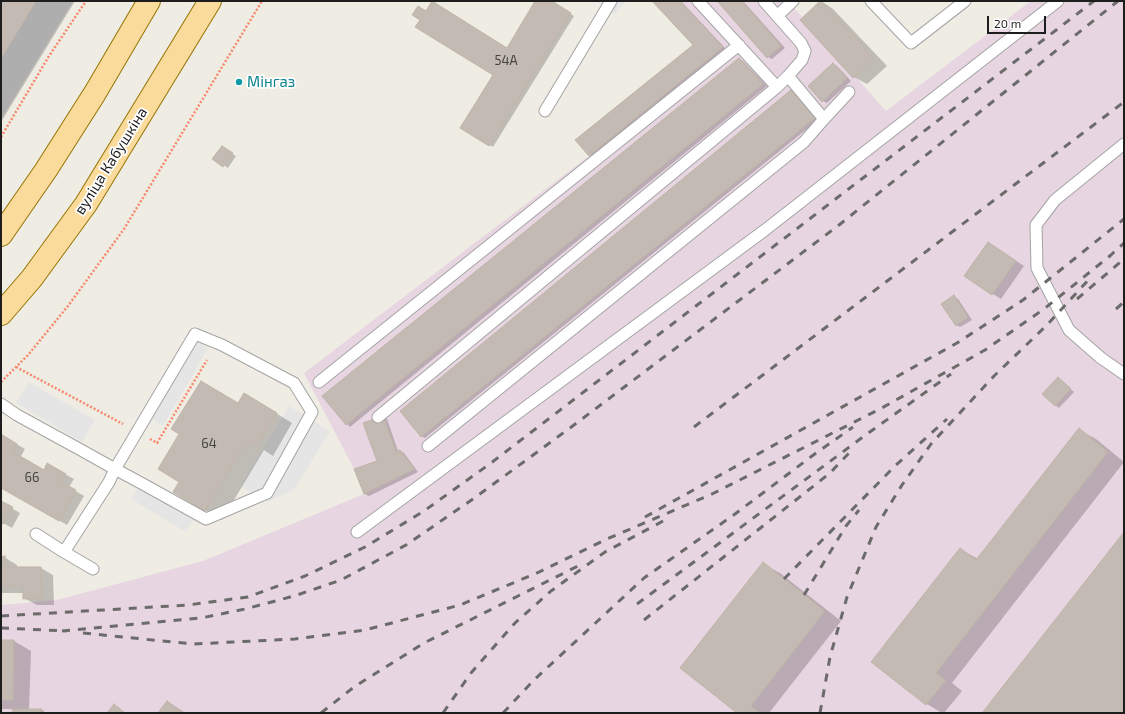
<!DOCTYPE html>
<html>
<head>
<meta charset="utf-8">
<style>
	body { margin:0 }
	#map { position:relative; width:1125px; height:714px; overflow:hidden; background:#eeece3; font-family:"Exo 2",sans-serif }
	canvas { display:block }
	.frame { position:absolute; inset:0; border:2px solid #1d1d1d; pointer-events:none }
	.scale { position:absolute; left:987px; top:16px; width:59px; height:18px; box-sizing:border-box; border:2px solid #1d1d1d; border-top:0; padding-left:5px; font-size:12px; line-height:14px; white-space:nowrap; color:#1d1d1d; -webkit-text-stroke:3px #fff; paint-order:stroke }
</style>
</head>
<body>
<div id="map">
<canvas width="1125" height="714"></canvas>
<div class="frame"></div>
<div class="scale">20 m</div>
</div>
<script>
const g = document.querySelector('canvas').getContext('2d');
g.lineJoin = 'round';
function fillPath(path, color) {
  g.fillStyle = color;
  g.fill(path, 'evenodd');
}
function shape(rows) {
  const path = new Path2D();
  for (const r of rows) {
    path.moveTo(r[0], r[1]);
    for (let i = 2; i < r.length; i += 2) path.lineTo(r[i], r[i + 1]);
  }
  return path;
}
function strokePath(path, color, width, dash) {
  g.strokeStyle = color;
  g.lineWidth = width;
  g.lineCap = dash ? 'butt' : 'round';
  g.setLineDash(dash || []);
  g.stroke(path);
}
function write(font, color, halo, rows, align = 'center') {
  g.font = font + ' "Exo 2",sans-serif';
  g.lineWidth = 3.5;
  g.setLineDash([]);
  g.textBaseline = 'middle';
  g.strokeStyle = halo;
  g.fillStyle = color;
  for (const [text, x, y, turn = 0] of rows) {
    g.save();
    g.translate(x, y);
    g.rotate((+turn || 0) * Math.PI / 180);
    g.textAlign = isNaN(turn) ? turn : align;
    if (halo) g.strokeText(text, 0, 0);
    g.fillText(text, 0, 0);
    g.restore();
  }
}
fillPath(shape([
	[1,1,73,1,1,119]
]), '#dbdada');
fillPath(shape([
	[652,1,788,1,886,111,1031,1,1124,1,1124,713,1,713,1,605,57,600,203,561,364,494,354,469,304,373,589,156,575,140,693,45]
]), '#e8d5e2');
fillPath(shape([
	[595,1,626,1,615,14],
	[195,341,208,348,163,426,150,418],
	[29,382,95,420,82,442,16,403],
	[289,406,330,431,294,490,268,502,240,486],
	[145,477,199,510,186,532,131,499]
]), '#e5e5e5');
fillPath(shape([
	[1,1,75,1,1,122],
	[537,1,550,1,574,16,493,147,461,128],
	[654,1,681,1,726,49,594,157,590,155,695,45],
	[719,1,743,1,785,48,772,59,768,57],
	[821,1,833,9,887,66,867,84,854,77],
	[739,59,743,61,767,86,350,427,347,424],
	[833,64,837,66,851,81,827,103,823,101],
	[791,92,795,94,818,120,425,438,421,436],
	[226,150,236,156,228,168,214,159],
	[996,248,1024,266,1001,299,965,276],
	[954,296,958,299,972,320,960,327,956,325],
	[1058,378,1074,392,1059,408,1055,405],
	[238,404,261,404,292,423,273,456,264,450,222,520,205,510,180,482,180,434],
	[383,417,387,419,398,451,400,451,404,453,418,472,369,496,365,494,378,461],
	[1079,430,1096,439,1124,462,952,683,962,691,944,713,942,713,927,704,872,662,960,549,978,559],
	[1,435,25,449,20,458,44,471,48,465,74,479,69,487,84,496,67,525,1,487],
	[1,502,20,513,12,528,1,522],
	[4,557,17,565,17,568,41,568,53,575,54,605,37,605,24,598,24,593,1,593,1,558],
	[763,564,780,573,841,621,769,713,739,713],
	[1,641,14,641,31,651,29,710,42,710,46,713,13,713,14,709,1,709],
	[168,702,184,712,186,713,159,713]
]), '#0003');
const building = shape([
	[1,1,36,1,1,59,1,1],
	[432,1,507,48,535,1,552,1,571,13,489,146,460,128,493,75,415,27,420,20,412,15,418,6,426,11,432,1],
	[652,1,680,1,723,47,589,156,575,140,693,45,652,1],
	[717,1,742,1,781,46,767,58,717,1],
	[820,1,821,1,874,58,853,78,800,20,820,1],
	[739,58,763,84,346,425,322,396,739,58],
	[833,63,847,78,822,102,808,86,833,63],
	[791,90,815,118,421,437,400,411,791,90],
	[222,146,233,153,223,167,212,159,222,146],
	[988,242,1016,261,992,295,964,276,988,242],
	[954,295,968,317,956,326,941,304,954,295],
	[1058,377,1071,389,1055,406,1042,394,1058,377],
	[201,381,238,403,244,393,277,413,256,447,247,441,205,511,173,492,179,482,158,469,179,434,171,429,201,381],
	[383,416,396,451,400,450,415,469,364,494,354,469,377,461,363,423,383,416],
	[1079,428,1108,452,936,673,946,680,926,705,871,662,960,548,976,560,1079,428],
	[1,434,17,444,13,452,44,470,47,463,66,474,61,482,76,490,59,521,1,488,1,434],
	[1,501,13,507,3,524,1,523,1,501],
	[1124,532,1124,713,982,713,1124,532],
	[5,556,5,567,41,567,42,598,23,599,23,586,1,586,1,557,5,556],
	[763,562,825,611,751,706,760,713,737,713,680,668,763,562],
	[1,640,14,640,13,700,1,700,1,640],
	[167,701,183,713,158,713,167,701],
	[114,704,125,713,107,713,114,704],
	[13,709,42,709,40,713,12,713,13,709]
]);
fillPath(building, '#c3bbb3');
strokePath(building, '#c0b4a6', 1);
const lane = shape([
	[698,1,777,87],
	[871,1,911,43,965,1],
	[777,16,793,1],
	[788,76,824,119,849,92],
	[545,111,611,1],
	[1124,144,1055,200,1036,225,1037,268,1069,330,1101,358,1124,374],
	[319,382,739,45],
	[1,404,17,415,81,450,115,469,141,483,206,519,267,493,312,412,294,383,222,345,195,334,115,469,109,482,64,552,36,534],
	[378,417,777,87,788,76,802,60,805,51,801,43,764,1],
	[428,446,804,142,824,119],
	[357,532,765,230,1058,1],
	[64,552,93,569]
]);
const primary = shape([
	[1,235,46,170,95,93,149,1],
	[1,314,32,278,86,204,210,1]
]);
strokePath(lane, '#a4a4a4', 13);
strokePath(primary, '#957302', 24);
strokePath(shape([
	[1,137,49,56,86,1],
	[16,367,123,424],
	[1,382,28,355,68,306,124,229,262,1],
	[150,439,157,443,207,360]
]), '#f8876b', 2.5, [2, 2]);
strokePath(lane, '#fff', 11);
strokePath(primary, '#fadb9c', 22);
strokePath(shape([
	[1077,299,1124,259],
	[1116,309,1124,302],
	[694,427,1124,102],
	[645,517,957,343,1023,300,1124,219],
	[784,579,896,465,947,419],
	[804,595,846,526,859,510],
	[637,604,867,434,951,374],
	[1,616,188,605,248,597,305,576,365,547,424,511,491,463,1094,1],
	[644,620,830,473,850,452],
	[1,628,67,631],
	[62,631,201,618,245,609,294,596,341,580,406,545,473,499,570,428,839,225,1118,1],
	[83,633,193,644,295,639,365,630,460,605,537,573,607,539,712,494,880,409,985,350,1044,309,1111,255,1124,243],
	[321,713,354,687,424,643,582,564],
	[443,713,471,673,515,623,551,591,605,552,665,520],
	[503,713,534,680,644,578,735,514,812,456,853,427],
	[820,713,830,657,847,597,876,527,902,485,931,444,994,376,1046,326,1092,276]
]), '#6b6b6b', 3, [8, 8]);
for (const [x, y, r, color] of [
	[239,82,4,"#0f9aa8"]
]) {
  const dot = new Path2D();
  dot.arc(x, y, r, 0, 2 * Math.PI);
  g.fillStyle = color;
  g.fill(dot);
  strokePath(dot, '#fff', 1.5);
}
write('13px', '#464442', null, [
	["54А",506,61],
	["64",209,444],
	["66",32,478]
]);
write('15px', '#0d838f', '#fff', [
	["Мінгаз",247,82]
], 'left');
write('15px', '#1d1d1d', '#fff', [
	["вуліца Кабушкіна",111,161,-58]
]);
</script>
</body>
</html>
